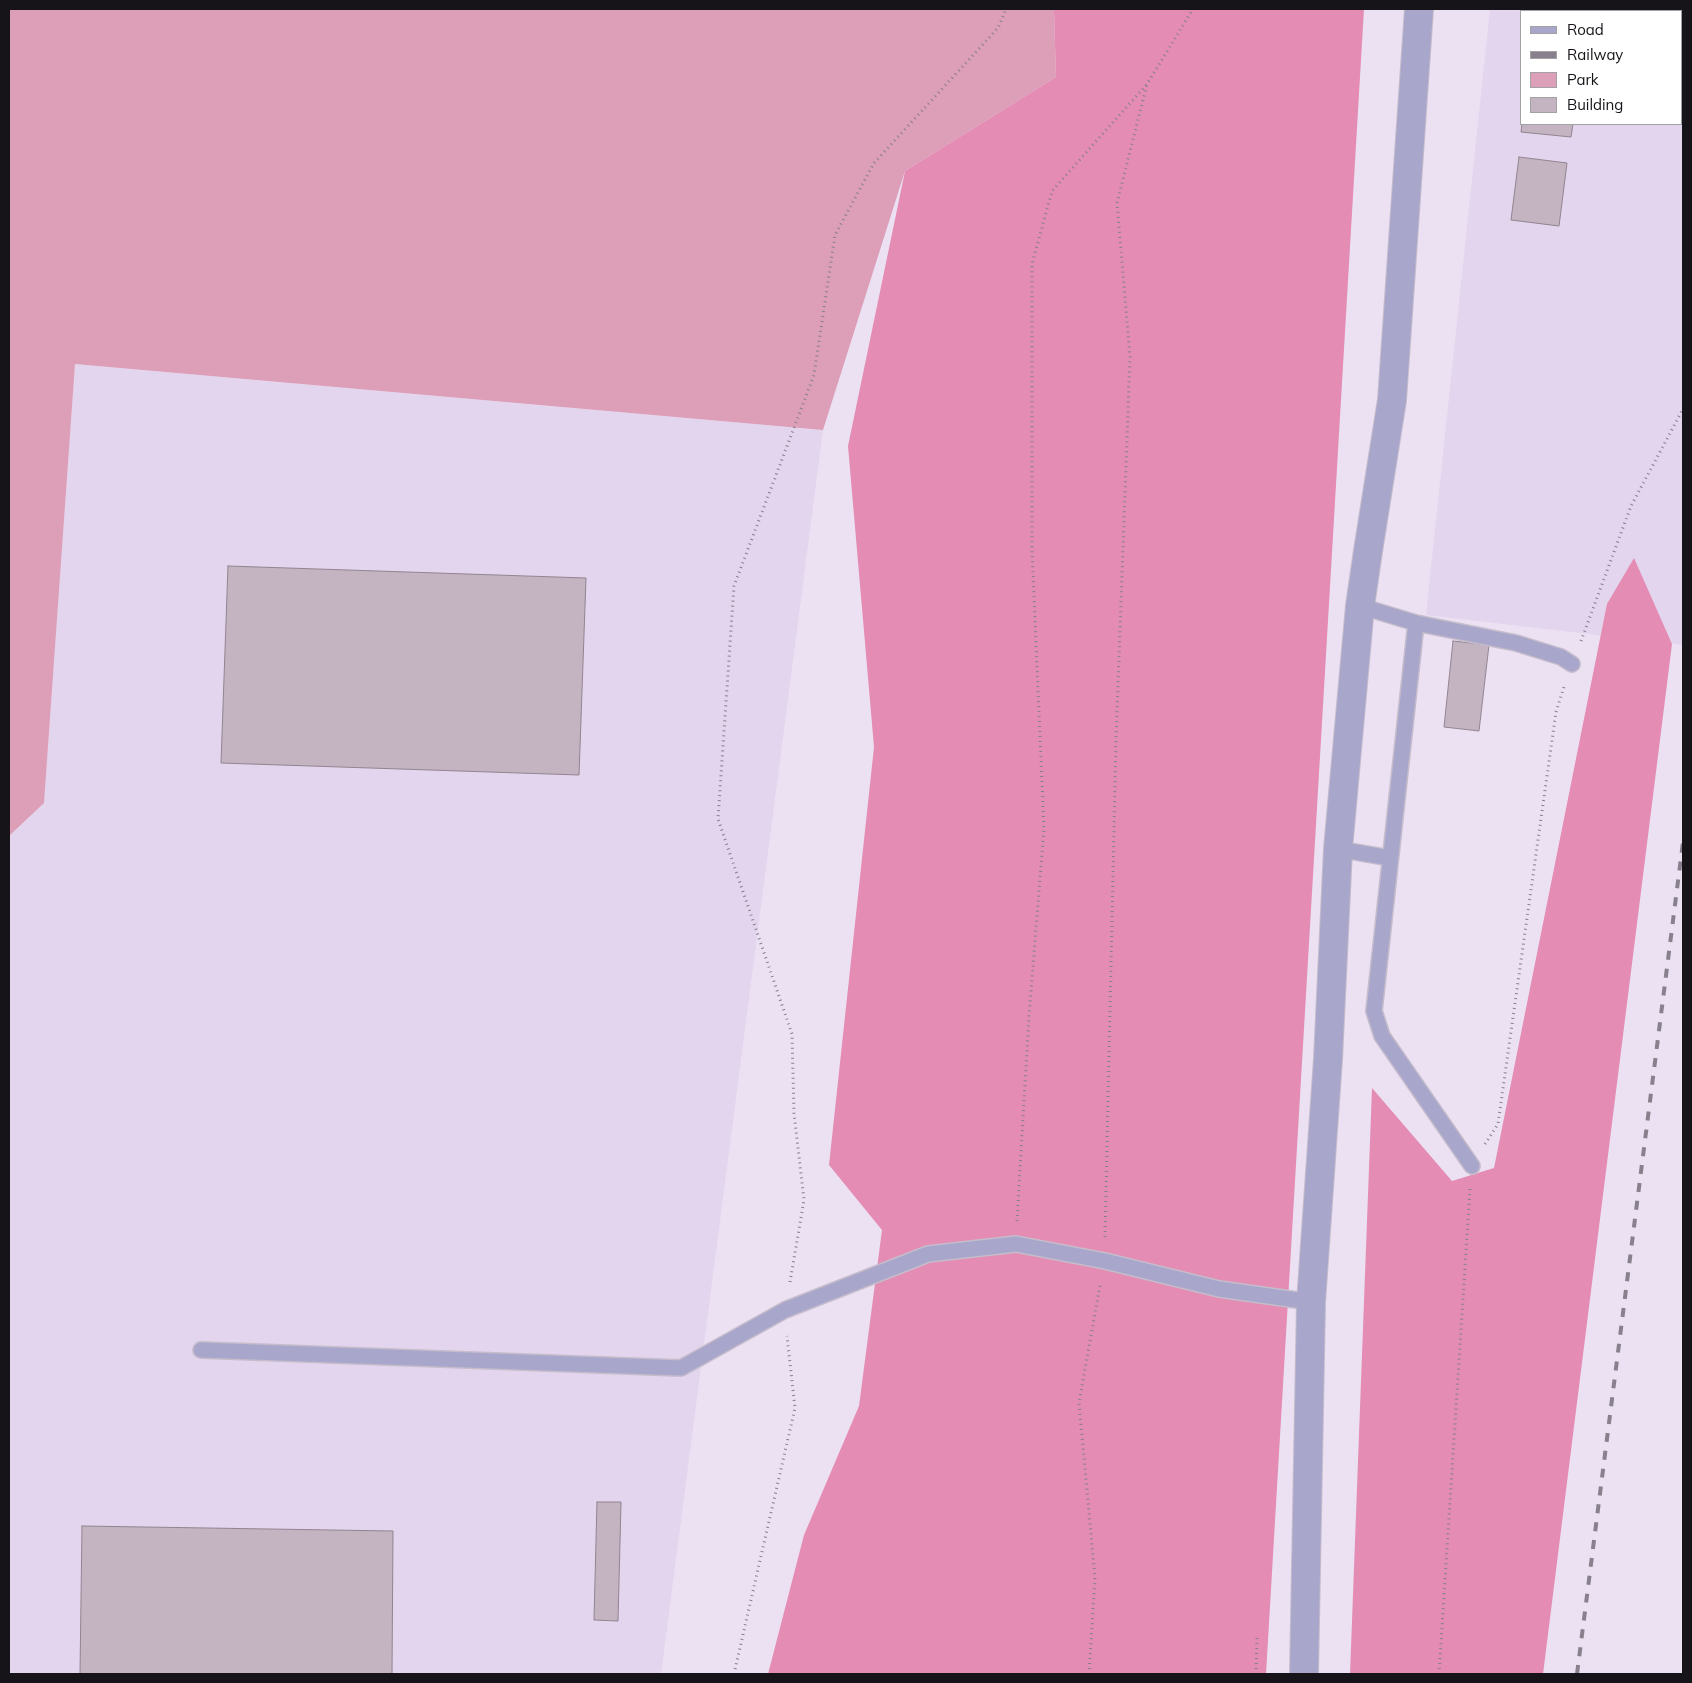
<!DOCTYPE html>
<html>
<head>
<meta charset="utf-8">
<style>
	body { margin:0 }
	#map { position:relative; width:1692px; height:1683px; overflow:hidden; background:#ebe1f3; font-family:Mulish,sans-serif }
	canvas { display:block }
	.frame { position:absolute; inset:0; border:10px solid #161319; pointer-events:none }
	.legend { position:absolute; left:1520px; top:10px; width:162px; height:115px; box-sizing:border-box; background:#fff; border:1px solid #a2a1a3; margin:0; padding:6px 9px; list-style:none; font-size:15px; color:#161319 }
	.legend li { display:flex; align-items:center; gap:10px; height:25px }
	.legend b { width:25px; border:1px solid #a2a1a3 }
</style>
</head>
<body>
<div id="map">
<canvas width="1692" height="1683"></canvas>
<div class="frame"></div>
<ul class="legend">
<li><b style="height:6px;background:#a8a6ca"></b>Road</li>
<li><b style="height:6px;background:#88818d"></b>Railway</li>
<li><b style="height:14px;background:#dd9eb8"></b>Park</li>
<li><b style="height:14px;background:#c4b4c2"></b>Building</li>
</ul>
</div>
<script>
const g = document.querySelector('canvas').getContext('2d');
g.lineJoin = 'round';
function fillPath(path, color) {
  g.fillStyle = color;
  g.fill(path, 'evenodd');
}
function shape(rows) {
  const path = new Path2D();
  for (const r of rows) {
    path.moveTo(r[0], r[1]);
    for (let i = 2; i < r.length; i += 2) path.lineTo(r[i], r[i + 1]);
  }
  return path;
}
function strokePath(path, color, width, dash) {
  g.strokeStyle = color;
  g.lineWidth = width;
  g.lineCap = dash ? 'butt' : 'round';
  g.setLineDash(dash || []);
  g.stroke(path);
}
fillPath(shape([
	[1490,9,1683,9,1683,645,1426,615],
	[1521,11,1681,11,1681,124,1521,124],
	[75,364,823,430,661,1674,9,1674,9,836,44,802]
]), '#e2d5ed');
fillPath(shape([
	[9,9,1054,9,1056,77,905,171,823,430,75,364,44,803,9,836]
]), '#dd9eb8');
fillPath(shape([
	[1054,9,1364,9,1266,1674,768,1674,804,1535,859,1406,882,1230,829,1165,874,747,848,446,905,171,1056,77],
	[1634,558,1672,644,1543,1674,1350,1674,1372,1088,1452,1181,1494,1168,1607,604]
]), '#e48cb3');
const building = shape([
	[1532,9,1588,9,1588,11,1532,11,1532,9],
	[1522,124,1573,124,1571,137,1521,132,1522,124],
	[1519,157,1567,163,1559,226,1511,220,1519,157],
	[228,566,586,578,579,775,221,763,228,566],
	[1453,641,1489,645,1479,731,1444,727,1453,641],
	[597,1502,621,1502,618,1621,594,1620,597,1502],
	[82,1526,393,1531,392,1674,80,1674,82,1526]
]);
fillPath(building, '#c4b4c2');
strokePath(building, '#938491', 1);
const service = shape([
	[1360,606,1416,623,1516,643,1561,657,1572,664],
	[1416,623,1374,1011,1382,1036,1472,1166],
	[1338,849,1390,858],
	[201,1350,681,1368,785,1310,928,1254,1016,1244,1105,1261,1219,1289,1311,1302]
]);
const tertiary = shape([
	[1304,1674,1311,1302,1328,1059,1338,849,1360,606,1368,551,1392,400,1419,9]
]);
strokePath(service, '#c5bccc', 18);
strokePath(tertiary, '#c5bccc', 30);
strokePath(shape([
	[1581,641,1631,506,1683,409],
	[1485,1144,1498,1124,1556,712,1564,687],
	[1017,1221,1029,1016,1044,829,1032,550,1032,264,1052,191,1147,84,1193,9],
	[1105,1237,1116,740,1130,357,1117,203,1147,84],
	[790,1282,804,1200,794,1113,792,1034,718,819,734,586,814,375,835,235,874,163,998,28,1006,9],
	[734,1674,795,1408,787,1336],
	[1089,1674,1095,1578,1079,1403,1100,1285],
	[1256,1674,1257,1636],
	[1439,1674,1470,1189]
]), '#867f8c', 3, [1, 4]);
strokePath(service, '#a8a6ca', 15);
strokePath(tertiary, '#a8a6ca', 28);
strokePath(shape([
	[1577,1674,1683,842]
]), '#88818d', 4, [9, 9]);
</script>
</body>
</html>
